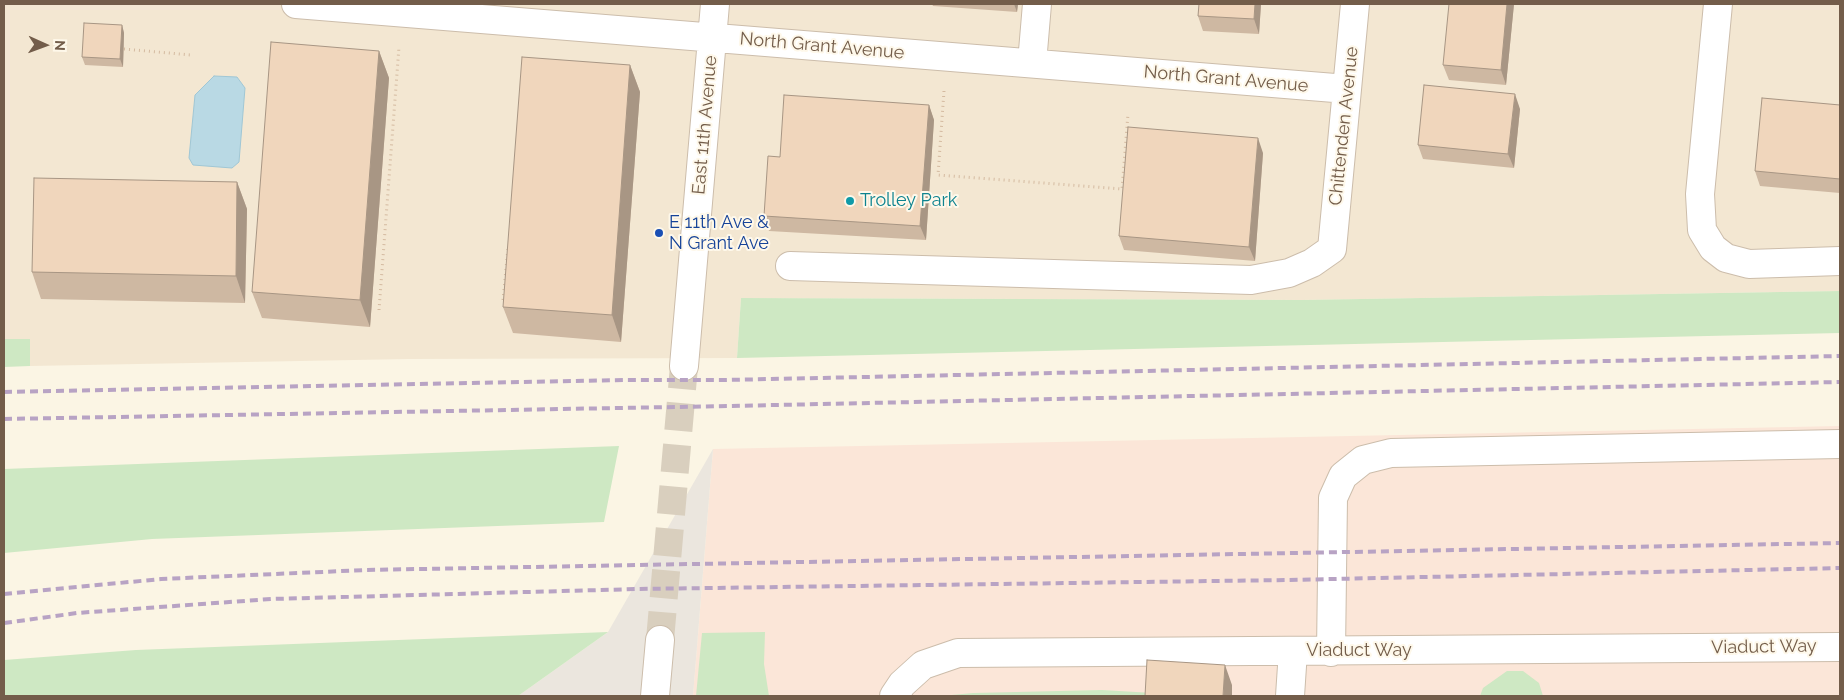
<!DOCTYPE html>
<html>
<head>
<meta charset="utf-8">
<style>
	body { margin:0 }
	#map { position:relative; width:1844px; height:700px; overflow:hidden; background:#fbf5e4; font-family:Raleway,sans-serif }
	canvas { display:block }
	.frame { position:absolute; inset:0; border:5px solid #735d4a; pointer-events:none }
	.north { position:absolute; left:20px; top:20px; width:50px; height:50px; -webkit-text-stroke:4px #fef8ea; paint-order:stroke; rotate:92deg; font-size:14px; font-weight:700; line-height:20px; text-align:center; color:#735d4a }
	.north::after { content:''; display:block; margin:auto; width:18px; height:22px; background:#735d4a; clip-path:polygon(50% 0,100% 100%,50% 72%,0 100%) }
</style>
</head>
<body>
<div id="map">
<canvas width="1844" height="700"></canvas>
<div class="frame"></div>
<div class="north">N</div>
</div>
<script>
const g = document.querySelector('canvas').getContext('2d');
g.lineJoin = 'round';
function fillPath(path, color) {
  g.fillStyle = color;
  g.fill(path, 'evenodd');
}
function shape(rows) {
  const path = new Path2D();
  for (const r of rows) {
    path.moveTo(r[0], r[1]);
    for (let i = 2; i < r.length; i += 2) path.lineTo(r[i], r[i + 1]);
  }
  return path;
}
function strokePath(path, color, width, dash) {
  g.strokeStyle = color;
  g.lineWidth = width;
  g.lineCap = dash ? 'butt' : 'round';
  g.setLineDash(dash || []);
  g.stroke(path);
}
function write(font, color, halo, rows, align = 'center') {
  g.font = font + ' Raleway,sans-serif';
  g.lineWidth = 4;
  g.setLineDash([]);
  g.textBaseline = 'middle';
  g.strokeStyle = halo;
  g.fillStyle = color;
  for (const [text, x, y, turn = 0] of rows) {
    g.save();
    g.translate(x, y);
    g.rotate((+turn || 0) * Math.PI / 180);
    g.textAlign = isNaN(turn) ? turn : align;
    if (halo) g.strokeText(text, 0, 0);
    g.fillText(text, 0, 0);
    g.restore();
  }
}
fillPath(shape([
	[4,4,1840,4,1840,291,1302,300,741,298,737,358,408,359,30,366,30,339,4,339]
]), '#f3e7d2');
fillPath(shape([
	[1840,426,1840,696,693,696,713,449]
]), '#fbe6d8');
fillPath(shape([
	[713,449,693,696,518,696,608,632]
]), '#ebe6de');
fillPath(shape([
	[1840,291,1840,333,737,358,741,298,1302,300],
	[4,339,30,339,30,366,4,367],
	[619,446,604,522,152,539,4,553,4,469],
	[608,632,518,696,4,696,4,660,136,650],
	[765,632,764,664,769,696,696,696,702,633],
	[1507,671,1523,671,1539,683,1543,696,1480,696,1483,688],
	[1102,690,1153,693,1153,696,941,696,973,693]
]), '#cee8c3');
const water = shape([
	[214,76,237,77,245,88,239,162,232,168,193,165,189,158,195,95,214,76]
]);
fillPath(water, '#b9d9e4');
strokePath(water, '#a0c7d5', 1);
strokePath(shape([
	[660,640,684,366]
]), '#d9cfbe', 28, [28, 14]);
const minor = shape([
	[296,4,1347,89],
	[1718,4,1700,194,1702,230,1713,248,1726,258,1749,264,1840,261],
	[1032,63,1037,4],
	[790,266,1251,280,1289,273,1312,263,1332,249,1355,4],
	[684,366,715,4],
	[1331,652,1333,498,1343,476,1363,460,1391,453,1840,444],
	[655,696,660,640],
	[894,696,902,684,923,665,958,653,1840,647],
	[1290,696,1293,651]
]);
strokePath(minor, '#ccbdab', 30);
strokePath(shape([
	[124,49,191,55],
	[944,91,938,175,1122,189,1128,114],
	[503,300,508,248],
	[379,310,399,47]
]), '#d4baa0', 3, [1, 4]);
strokePath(minor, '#fff', 28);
strokePath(shape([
	[4,392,627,380,725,380,1840,356],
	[4,419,730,406,1840,382],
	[4,594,161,579,366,570,1840,543],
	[4,623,77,613,271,599,637,589,1287,580,1840,568]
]), '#b8a3c4', 4, [8, 5]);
fillPath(shape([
	[932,4,1018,4,1017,12,933,6],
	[1199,4,1261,4,1259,34,1203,31,1198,16],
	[1514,4,1506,85,1449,80,1443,65],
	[122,25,124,33,123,67,85,65,82,57],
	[379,51,389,78,370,327,262,318,252,292],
	[630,65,640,92,621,342,513,333,503,307],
	[929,105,934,120,926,240,769,231,764,216,780,157],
	[1840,105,1840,193,1760,186,1755,171],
	[1520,109,1514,168,1423,159,1418,145],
	[1263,153,1255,261,1124,250,1119,236],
	[237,182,247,209,245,303,41,299,32,272]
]), '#ceb8a2');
fillPath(shape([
	[1014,4,1018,4,1017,12],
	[1255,4,1261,4,1259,34,1254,19],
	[1507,4,1514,4,1506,85,1501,70],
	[122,25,124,33,123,67,120,59],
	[379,51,389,78,370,327,360,300],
	[630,65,640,92,621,342,612,315],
	[1515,94,1520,109,1514,168,1508,154],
	[929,105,934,120,926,240,920,226],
	[1258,138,1263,153,1255,261,1249,247],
	[237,182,247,209,245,303,236,276],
	[1225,665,1232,685,1232,696,1223,696]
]), '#a89684');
const building = shape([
	[1199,4,1255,4,1254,19,1198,16,1199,4],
	[1449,4,1507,4,1501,70,1443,65,1449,4],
	[84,23,122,25,120,59,82,57,84,23],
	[271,42,379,51,360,300,252,292,271,42],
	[522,57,630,65,612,315,503,307,522,57],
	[1424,85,1515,94,1508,154,1418,145,1424,85],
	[784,95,929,105,920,226,764,216,768,156,780,157,784,95],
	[1762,98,1840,105,1840,179,1755,171,1762,98],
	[1128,127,1258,138,1249,247,1119,236,1128,127],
	[34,178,237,182,236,276,32,272,34,178],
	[1147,660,1225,665,1223,696,1145,696,1147,660]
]);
fillPath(building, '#f0d6bc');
strokePath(building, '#a89684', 1);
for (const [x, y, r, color] of [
	[850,201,5,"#0f9aa8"],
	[659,233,5,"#1a4fb4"]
]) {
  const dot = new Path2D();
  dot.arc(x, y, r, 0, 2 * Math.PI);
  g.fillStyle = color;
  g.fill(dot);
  strokePath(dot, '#fef8ea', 2);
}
write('18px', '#735d4a', '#fef8ea', [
	["North Grant Avenue",822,46,5],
	["North Grant Avenue",1226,79,5],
	["East 11th Avenue",705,125,-85],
	["Chittenden Avenue",1344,126,-84],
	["Viaduct Way",1764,647,-1],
	["Viaduct Way",1359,651]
]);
write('18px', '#0d838f', '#fef8ea', [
	["Trolley Park",860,201]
], 'left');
write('18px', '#164399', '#fef8ea', [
	["E 11th Ave &",669,223],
	["N Grant Ave",669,244]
], 'left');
</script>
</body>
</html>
